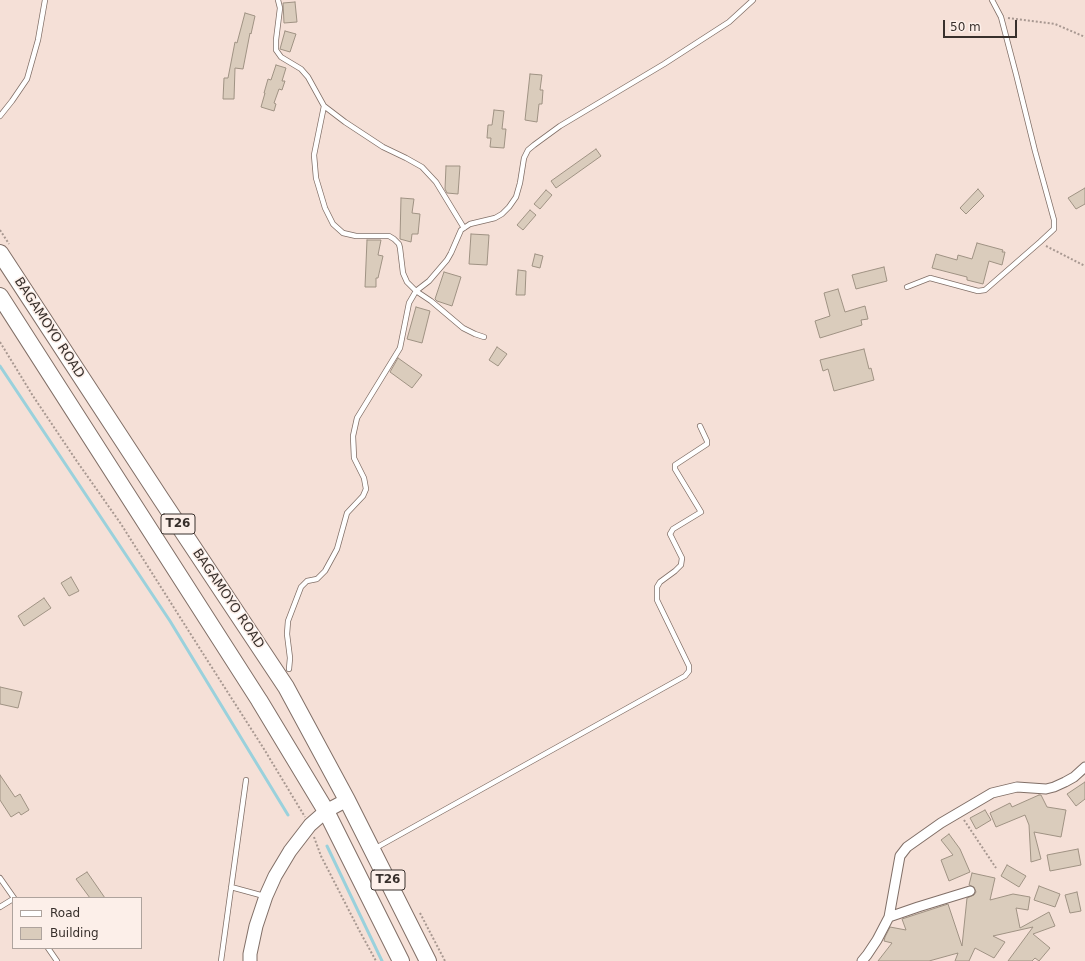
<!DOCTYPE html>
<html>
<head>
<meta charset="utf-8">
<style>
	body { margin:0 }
	#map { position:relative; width:1085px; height:961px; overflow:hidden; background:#f5e0d7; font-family:"DejaVu Sans",sans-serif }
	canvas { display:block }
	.legend { position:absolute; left:12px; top:897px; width:130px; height:52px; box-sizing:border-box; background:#fcefe9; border:1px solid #aea39d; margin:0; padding:5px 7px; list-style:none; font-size:12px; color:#38302c }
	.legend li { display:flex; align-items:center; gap:8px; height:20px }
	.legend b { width:20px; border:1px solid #aea39d }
	.scale { position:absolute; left:943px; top:20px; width:74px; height:18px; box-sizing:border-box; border:2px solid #38302c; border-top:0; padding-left:5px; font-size:12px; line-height:14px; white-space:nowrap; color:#38302c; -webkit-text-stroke:3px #fcefe9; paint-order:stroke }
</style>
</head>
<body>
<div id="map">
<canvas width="1085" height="961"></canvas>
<ul class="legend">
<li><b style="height:5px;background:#fff"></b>Road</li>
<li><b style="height:11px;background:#daccbc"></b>Building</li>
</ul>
<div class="scale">50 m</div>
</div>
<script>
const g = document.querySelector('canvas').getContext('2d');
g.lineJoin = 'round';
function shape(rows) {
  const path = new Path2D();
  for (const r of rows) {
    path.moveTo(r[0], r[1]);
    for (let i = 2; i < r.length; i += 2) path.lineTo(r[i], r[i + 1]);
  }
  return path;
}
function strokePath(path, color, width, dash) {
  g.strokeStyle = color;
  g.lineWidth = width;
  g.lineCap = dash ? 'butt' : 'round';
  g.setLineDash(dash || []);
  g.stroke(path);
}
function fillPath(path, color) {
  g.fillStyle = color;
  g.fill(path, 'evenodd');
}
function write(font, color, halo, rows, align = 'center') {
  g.font = font + ' "DejaVu Sans",sans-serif';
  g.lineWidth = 3;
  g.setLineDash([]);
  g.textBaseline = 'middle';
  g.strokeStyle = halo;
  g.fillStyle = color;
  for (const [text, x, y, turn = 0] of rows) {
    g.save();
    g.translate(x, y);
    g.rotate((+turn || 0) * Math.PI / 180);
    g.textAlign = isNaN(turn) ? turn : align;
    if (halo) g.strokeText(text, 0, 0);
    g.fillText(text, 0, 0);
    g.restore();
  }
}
strokePath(shape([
	[0,366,170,621,288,815],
	[327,846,382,961]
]), '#9ad1dc', 3);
const building = shape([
	[295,2,297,22,284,23,283,3,295,2],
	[245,13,255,16,251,34,250,33,243,69,235,68,234,99,223,99,224,78,228,78,235,42,237,43,245,13],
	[285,31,296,34,290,52,280,49,285,31],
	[276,65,286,68,282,81,285,81,282,90,279,89,274,103,276,104,274,111,261,107,265,93,264,93,268,79,271,80,276,65],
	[530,74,542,75,540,90,543,90,542,104,539,104,537,122,525,120,530,74],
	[494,110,504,111,502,129,506,129,504,148,490,147,491,138,487,138,488,125,492,125,494,110],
	[596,149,601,156,556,188,551,181,596,149],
	[446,166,460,166,458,194,447,193,445,189,446,166],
	[1085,188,1085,204,1076,209,1068,198,1085,188],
	[978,189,984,196,966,214,960,208,978,189],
	[546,190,552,195,540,209,534,204,546,190],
	[401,198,414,199,412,213,420,214,418,234,412,234,411,242,400,239,401,198],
	[530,210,536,215,523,230,517,225,530,210],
	[471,234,489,235,487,265,469,264,471,234],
	[367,240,381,240,378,255,383,256,378,278,376,278,376,287,365,287,367,240],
	[977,243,1003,250,1002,252,1005,252,1002,265,989,261,983,284,967,280,967,277,932,268,936,254,957,260,958,255,972,259,977,243],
	[535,254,543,256,540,268,532,266,535,254],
	[884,267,887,281,856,289,852,275,884,267],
	[518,270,526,271,525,295,516,295,518,270],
	[444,272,461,277,452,306,437,301,435,299,444,272],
	[838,289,845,312,865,306,868,319,861,320,862,325,820,338,815,321,830,316,824,293,838,289],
	[416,307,430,311,422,343,407,339,416,307],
	[497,347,507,354,498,366,489,360,497,347],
	[864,349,869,369,871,368,874,380,834,391,828,369,823,371,820,360,864,349],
	[398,358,422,375,412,388,390,372,398,358],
	[71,577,79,591,69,596,61,583,71,577],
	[44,598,51,608,24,626,18,616,44,598],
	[0,687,22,692,18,708,0,704,0,687],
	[0,775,15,797,20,794,29,810,21,815,19,812,11,817,0,800,0,775],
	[1085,782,1085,799,1076,806,1067,794,1085,782],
	[1039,795,1041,795,1047,807,1066,810,1061,837,1034,832,1041,859,1031,862,1029,825,1025,815,996,827,990,813,1010,803,1012,807,1039,795],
	[985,810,991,820,976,829,970,818,985,810],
	[949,834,960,849,970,872,949,881,941,860,953,855,941,840,949,834],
	[1078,849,1081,865,1050,871,1047,855,1078,849],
	[1007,865,1026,876,1019,887,1001,876,1007,865],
	[87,872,105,898,90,898,76,879,87,872],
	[972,873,995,878,990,900,1013,894,1030,897,1028,910,1016,908,1020,928,1049,912,1055,926,1033,934,1050,948,1039,961,1035,958,1032,961,1008,961,1033,927,993,936,1005,942,994,958,975,948,969,961,955,961,958,953,929,961,878,961,892,943,884,941,885,937,890,927,906,930,902,919,948,904,962,946,967,898,974,895,976,892,974,887,969,885,972,873],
	[1039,886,1060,894,1055,907,1034,900,1039,886],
	[1077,892,1081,911,1070,913,1065,895,1077,892]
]);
fillPath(building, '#daccbc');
strokePath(building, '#9f9283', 1);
const lane = shape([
	[278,0,280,8,276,40,276,50,281,57,301,69,308,77,324,106,345,122,383,147,406,158,422,167,436,182,464,228],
	[324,106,314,155,316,178,325,208,333,224,343,233,356,236,389,236,394,239,399,244,400,248,403,273,407,282,416,291,431,301,463,328,475,334,484,337],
	[0,116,12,101,27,79,38,40,45,0],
	[907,287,930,278,978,291,985,290,1040,242,1054,229,1054,220,1035,151,1016,74,1001,17,992,0],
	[289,669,290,658,287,634,288,621,301,587,307,581,317,579,325,571,337,549,347,513,363,496,366,489,364,478,354,458,353,436,357,418,400,348,409,303,416,291,429,281,447,260,451,253,461,230,470,224,495,218,502,214,509,207,516,197,520,183,524,158,528,150,534,145,560,126,664,64,729,22,753,0],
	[374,849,685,676,689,671,689,666,657,600,657,587,660,582,675,571,681,565,682,558,670,534,673,529,701,512,675,469,675,465,707,444,707,441,700,426],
	[0,878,14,898],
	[231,887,264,896],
	[0,907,13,899],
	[48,948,57,961],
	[221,961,246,780]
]);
const street = shape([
	[889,917,918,907,970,891],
	[862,961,867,955,877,940,889,917,900,856,907,847,941,823,992,793,1017,787,1046,789,1054,787,1065,782,1074,777,1085,767]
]);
const secondary = shape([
	[250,961,250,954,256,926,266,896,275,876,290,851,310,825,326,811,347,800]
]);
const highway = shape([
	[0,253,161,499,286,687,347,800,428,961],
	[0,296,259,700,326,811,401,961]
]);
strokePath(lane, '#816f67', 6);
strokePath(street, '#816f67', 11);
strokePath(secondary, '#816f67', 15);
strokePath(highway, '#816f67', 18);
strokePath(shape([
	[1008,18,1055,24,1085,37],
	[0,230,9,244],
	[1046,246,1085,266],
	[0,342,33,396,76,460,121,524,202,652,264,749,305,817],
	[964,820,996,868],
	[314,837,321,856,359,930,376,961],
	[420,913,445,961]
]), '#a89891', 2, [2, 2]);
strokePath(lane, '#fff', 4.5);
strokePath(street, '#fff', 9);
strokePath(secondary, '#fff', 13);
strokePath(highway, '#fff', 16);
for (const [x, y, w] of [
	[178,524,34],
	[388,880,34]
]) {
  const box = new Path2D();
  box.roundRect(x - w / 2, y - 10, w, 20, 3);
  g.fillStyle = '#fcefe9';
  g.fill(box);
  strokePath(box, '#38302c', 1);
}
write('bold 12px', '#38302c', null, [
	["T26",178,524],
	["T26",388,880]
]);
write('13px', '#38302c', '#fcefe9', [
	["BAGAMOYO ROAD",49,328,57],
	["BAGAMOYO ROAD",228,599,56]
]);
</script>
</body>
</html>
